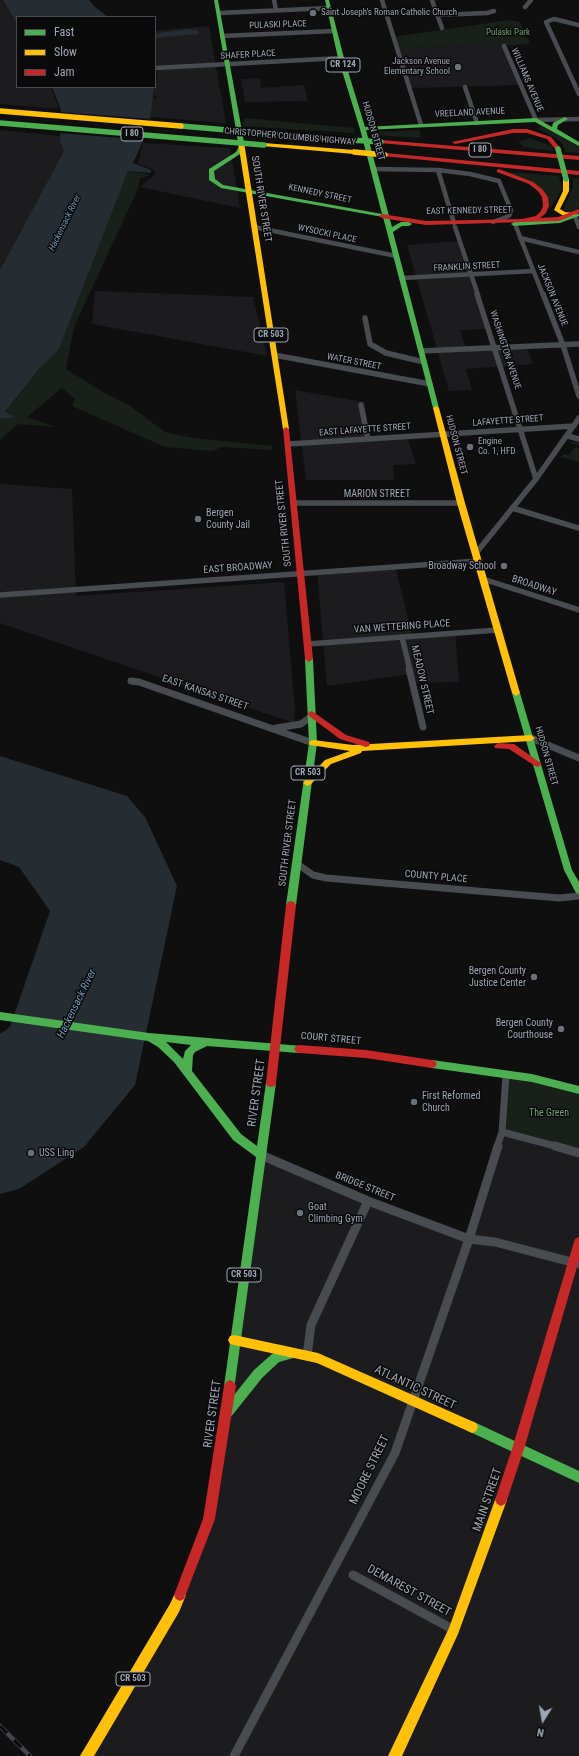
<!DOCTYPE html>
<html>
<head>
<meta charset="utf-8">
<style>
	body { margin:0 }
	#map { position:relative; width:579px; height:1756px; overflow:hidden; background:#0f0f10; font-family:"Roboto Condensed",sans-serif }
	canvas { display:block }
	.legend { position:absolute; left:16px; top:16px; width:140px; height:72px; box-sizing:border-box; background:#0a0a0b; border:1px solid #45484e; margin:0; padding:5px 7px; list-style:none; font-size:12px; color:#9ea5b3 }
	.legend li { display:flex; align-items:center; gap:8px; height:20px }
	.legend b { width:20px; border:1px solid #45484e }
	.north { position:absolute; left:523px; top:1700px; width:40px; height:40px; -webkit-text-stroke:3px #0a0a0b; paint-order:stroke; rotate:191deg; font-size:11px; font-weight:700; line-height:16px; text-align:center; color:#9ea5b3 }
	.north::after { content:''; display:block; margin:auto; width:14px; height:18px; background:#9ea5b3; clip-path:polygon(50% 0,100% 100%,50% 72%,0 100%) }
</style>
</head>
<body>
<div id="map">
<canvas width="579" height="1756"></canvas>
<ul class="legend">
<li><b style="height:5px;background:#4caf50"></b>Fast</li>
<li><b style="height:5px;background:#ffc107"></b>Slow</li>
<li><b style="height:5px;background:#c62828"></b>Jam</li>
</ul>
<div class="north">N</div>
</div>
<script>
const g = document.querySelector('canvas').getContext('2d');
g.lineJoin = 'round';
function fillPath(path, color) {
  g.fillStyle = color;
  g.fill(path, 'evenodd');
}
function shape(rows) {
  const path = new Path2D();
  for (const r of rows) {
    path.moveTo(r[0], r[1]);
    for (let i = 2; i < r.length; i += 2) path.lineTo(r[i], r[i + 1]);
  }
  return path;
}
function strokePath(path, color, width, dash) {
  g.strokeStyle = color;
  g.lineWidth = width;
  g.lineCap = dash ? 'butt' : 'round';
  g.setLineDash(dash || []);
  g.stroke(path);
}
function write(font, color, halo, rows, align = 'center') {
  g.font = font + ' "Roboto Condensed",sans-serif';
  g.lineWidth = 3;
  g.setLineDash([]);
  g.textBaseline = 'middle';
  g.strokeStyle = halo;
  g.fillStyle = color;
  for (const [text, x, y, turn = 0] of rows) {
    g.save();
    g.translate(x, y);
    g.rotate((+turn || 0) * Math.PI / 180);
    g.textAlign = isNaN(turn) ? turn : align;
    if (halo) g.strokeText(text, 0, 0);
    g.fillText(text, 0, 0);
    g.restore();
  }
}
fillPath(shape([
	[0,0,3,0,17,24,17,87,51,87,59,109,0,104],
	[209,26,226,123,150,117,150,99,158,98,151,92,153,87,155,87,158,68,155,63,155,31],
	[483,44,504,46,521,85,410,88,397,49],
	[260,78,261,88,304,85,308,101,245,102,241,79],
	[0,130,60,136,64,151,0,270],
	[143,143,230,148,240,208,140,187,155,174,153,169,138,164],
	[460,241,488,329,460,330,466,348,526,346,533,364,466,369,472,390,449,391,407,245],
	[95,291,253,297,267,356,92,324],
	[295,390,364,402,370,438,407,437,416,464,393,465,394,480,306,480],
	[0,484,72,489,76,596,284,582,295,710,294,723,0,623],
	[395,566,412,634,455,631,459,682,413,683,411,674,327,686,317,571],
	[502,1132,579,1153,579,1756,87,1756,200,1548,260,1154,469,1239]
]), '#1c1c1e');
fillPath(shape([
	[509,20,520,22,530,44,499,46,483,44,397,49,393,37],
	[245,118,354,128,355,133,242,126],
	[542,126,579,146,579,153,565,152,563,144,557,139,537,128],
	[419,130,421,138,373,135,371,132],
	[530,138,552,146,554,151,524,147,518,142],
	[128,171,151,175,140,178,138,189,74,327,66,369,101,391,129,405,165,432,193,438,272,446,272,450,222,447,212,451,165,447,72,406,75,399,62,388,27,417,56,427,18,424,0,440,0,419,15,417,5,413,40,368,59,349],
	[507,172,559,176,562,189,550,209,548,196],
	[572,178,579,178,579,205,577,210,571,212,563,210,573,187],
	[572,441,579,443,577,449,579,450,579,462,561,457,564,454,569,455,574,448,576,448,577,445,571,443],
	[506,1075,579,1090,579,1153,502,1132]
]), '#19201a');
fillPath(shape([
	[3,0,89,0,95,7,108,17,17,17,17,24],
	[189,29,197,30,199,34,155,38,155,35,159,33],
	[52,87,154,87,149,128,133,163,151,170,151,173,128,171,59,349,40,368,5,412,16,417,0,419,0,270,64,151,60,141,61,110],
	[0,756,127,796,145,817,177,886,135,1085,84,1147,19,1189,0,1194,0,1034,10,1027,50,911,19,867,0,860]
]), '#252d33');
fillPath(shape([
	[59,112,152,119,151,129,146,140,58,133]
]), '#0f0f10');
strokePath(shape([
	[274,0,276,10],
	[382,0,421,125],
	[432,0,442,28],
	[525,7,531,0],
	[219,13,329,8],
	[438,15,487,13,494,11],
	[579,25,554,19,546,22,579,94],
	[222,36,334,31],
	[504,46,536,120,579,119],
	[155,68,341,58],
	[465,87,477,123],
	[373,169,438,170,470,174,499,181,511,210,509,216,493,222],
	[438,170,454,223],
	[575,216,579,227],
	[515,224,543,295],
	[254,227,396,256],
	[455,227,478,295],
	[520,238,579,252],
	[402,278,533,271]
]), '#484b4f', 4.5);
strokePath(shape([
	[477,294,536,479],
	[543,294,563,345,579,396],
	[365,318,370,344,386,353,424,362],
	[421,351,579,344],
	[274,355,430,384],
	[361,405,368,439],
	[568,436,579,439],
	[288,444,574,426],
	[293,503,461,503],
	[512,508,579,528],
	[476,553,536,479,579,418],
	[483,579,579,610],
	[0,595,478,561],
	[402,637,410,670],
	[308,644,498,630]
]), '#484b4f', 5.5);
strokePath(shape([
	[409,669,423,727],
	[131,681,139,682,313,743],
	[276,728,301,724,312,716],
	[531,738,579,758],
	[296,863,313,875,326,878,559,898,579,896],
	[502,1132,559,1147],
	[497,1147,502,1132,506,1075]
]), '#484b4f', 7);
strokePath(shape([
	[555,1146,579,1153],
	[261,1155,368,1201,469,1239,495,1242,579,1264],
	[307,1356,311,1325,368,1201],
	[353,1575,454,1630],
	[234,1756,395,1453,469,1239,498,1146]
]), '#484b4f', 9);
fillPath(shape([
	[214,0,218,0,244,142,241,144,238,142,214,0],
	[325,0,329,0,344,58,365,127,536,118,552,127,553,123,565,117,568,119,558,125,557,129,579,142,579,146,577,145,535,122,366,130,392,227,401,222,409,222,412,224,409,226,402,226,393,232,439,408,438,409,436,410,433,408,383,217,221,188,209,180,209,169,236,152,239,146,241,145,244,147,240,154,214,171,215,179,223,185,382,214,360,129,338,58,325,0],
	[575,214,579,214,579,216,560,223,514,226,511,224,514,222,559,219,575,214],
	[309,656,313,659,317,743,296,905,294,908,291,909,288,908,286,905,309,743,305,659,309,656],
	[516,690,520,693,572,870,579,882,579,894,576,893,564,870,512,693,516,690],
	[0,1012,149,1033,302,1046,304,1049,302,1052,299,1053,207,1046,195,1052,193,1055,192,1071,241,1134,257,1146,266,1083,267,1080,271,1079,275,1080,276,1083,234,1390,230,1392,226,1390,224,1386,256,1157,233,1140,174,1062,158,1047,148,1041,0,1020,0,1012],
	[166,1042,191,1045,185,1051,183,1059,166,1042],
	[432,1060,532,1074,579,1086,579,1094,532,1082,432,1068,429,1067,427,1064,429,1061,432,1060],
	[293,1348,297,1349,299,1353,297,1357,279,1362,262,1378,230,1418,226,1420,222,1418,220,1414,222,1410,254,1370,272,1354,293,1348],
	[472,1421,579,1471,579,1483,468,1431,466,1427,468,1423,472,1421]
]), '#4caf50');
fillPath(shape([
	[262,131,351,138,354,140,351,142,260,134,259,133,262,131],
	[241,140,244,142,289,429,286,431,283,429,238,142,241,140],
	[264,143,354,150,357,152,354,154,262,146,261,145,264,143],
	[566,177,569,179,569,191,560,209,565,212,575,213,576,214,573,216,562,215,554,210,563,191,563,179,566,177],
	[436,406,439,408,465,503,520,693,516,696,512,693,457,503,433,408,436,406],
	[531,735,535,738,531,741,362,751,361,753,331,764,310,785,307,786,303,783,325,760,350,751,310,745,309,743,310,741,313,740,353,745,531,735],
	[234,1335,318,1353,476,1423,478,1427,476,1431,472,1433,317,1363,234,1345,230,1344,228,1340,230,1336,234,1335],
	[501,1494,505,1496,507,1500,458,1634,402,1756,388,1756,449,1628,495,1500,497,1496,501,1494],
	[180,1589,184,1591,186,1595,179,1612,94,1756,80,1756,170,1604,176,1591,180,1589]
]), '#ffc107');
fillPath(shape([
	[513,129,527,129,551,137,561,149,556,150,547,139,527,133,513,133,455,144,452,142,513,129],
	[381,140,579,156,579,160,379,143,379,141,381,140],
	[385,153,579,171,579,175,383,156,383,154,385,153],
	[499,169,533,182,542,189,548,197,549,206,546,213,540,218,558,217,579,209,579,213,559,221,426,225,382,218,379,216,382,214,426,221,522,219,536,216,541,211,543,206,542,197,538,191,529,184,497,172,497,170,499,169],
	[286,427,289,429,313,659,309,662,305,659,283,429,286,427],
	[312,711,346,735,369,742,370,744,369,746,366,747,340,739,309,716,308,714,309,712,312,711],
	[498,743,514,744,542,764,538,767,535,766,509,749,495,748,494,746,498,743],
	[291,901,294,902,296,905,276,1083,275,1086,271,1087,267,1086,266,1083,286,905,288,902,291,901],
	[299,1045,366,1050,432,1060,435,1061,437,1064,435,1067,432,1068,366,1058,299,1053,296,1052,294,1049,296,1046,299,1045],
	[579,1237,579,1260,524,1449,507,1500,505,1504,501,1506,497,1504,495,1500,512,1449,574,1242,575,1239,579,1237],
	[230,1380,234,1382,236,1386,215,1519,184,1599,180,1601,176,1599,174,1595,203,1519,224,1386,226,1382,230,1380]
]), '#c62828');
const rail = shape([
	[0,1726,30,1756]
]);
strokePath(rail, '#444549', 4.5);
strokePath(rail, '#0a0a0b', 3, [10]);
strokePath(shape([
	[0,123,264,145],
	[181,126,262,133],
	[351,140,381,142],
	[558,149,566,179]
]), '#4caf50', 5.5);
strokePath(shape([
	[0,111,181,126],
	[354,152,385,155]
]), '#ffc107', 5.5);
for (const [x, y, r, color] of [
	[313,13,4,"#6c707a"],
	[458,67,4,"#6c707a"],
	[470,447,4,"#6c707a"],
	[198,519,4,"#6c707a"],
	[504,566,4,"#6c707a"],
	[534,977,4,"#6c707a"],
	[561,1029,4,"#6c707a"],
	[414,1102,4,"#6c707a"],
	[31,1153,4,"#6c707a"],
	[300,1213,4,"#6c707a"]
]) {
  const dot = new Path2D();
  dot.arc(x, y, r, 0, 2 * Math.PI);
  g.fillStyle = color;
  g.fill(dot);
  strokePath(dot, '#0a0a0b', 1.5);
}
write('9px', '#9ea5b3', '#0a0a0b', [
	["Saint Joseph's Roman Catholic Church",321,13],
	["Jackson Avenue",450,62,"right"],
	["Elementary School",450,72,"right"],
	["Engine",478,442],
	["Co. 1, HFD",478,452]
], 'left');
write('9px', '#9ea5b3', '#0a0a0b', [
	["PULASKI PLACE",278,25,-2],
	["SHAFER PLACE",248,55,-3],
	["WILLIAMS AVENUE",527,80,67],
	["VREELAND AVENUE",470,113,-3],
	["HUDSON STREET",373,131,74],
	["CHRISTOPHER COLUMBUS HIGHWAY",290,137,5],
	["KENNEDY STREET",320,194,12],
	["EAST KENNEDY STREET",469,211,-1],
	["WYSOCKI PLACE",327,234,12],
	["FRANKLIN STREET",467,267,-3],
	["JACKSON AVENUE",552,295,68],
	["WASHINGTON AVENUE",505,350,72],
	["WATER STREET",354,362,11],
	["LAFAYETTE STREET",508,421,-4],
	["EAST LAFAYETTE STREET",365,430,-4],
	["HUDSON STREET",456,445,75],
	["HUDSON STREET",546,756,74]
]);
write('9px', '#73a074', '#0a0a0b', [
	["Pulaski Park",508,33]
]);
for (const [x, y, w] of [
	[343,65,34],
	[132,134,22],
	[480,150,22],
	[271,335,34],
	[308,773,34],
	[244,1275,34],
	[133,1679,34]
]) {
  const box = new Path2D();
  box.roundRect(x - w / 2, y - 7, w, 14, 3);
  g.fillStyle = '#0a0a0b';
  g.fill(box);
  strokePath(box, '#9ea5b3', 1);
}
write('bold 9px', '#9ea5b3', null, [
	["CR 124",343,65],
	["I 80",132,134],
	["I 80",480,150],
	["CR 503",271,335],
	["CR 503",308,773],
	["CR 503",244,1275],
	["CR 503",133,1679]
]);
write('italic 9px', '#7196b2', '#0a0a0b', [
	["Hackensack River",65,223,-64]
]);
write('10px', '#9ea5b3', '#0a0a0b', [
	["SOUTH RIVER STREET",261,199,81],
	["MARION STREET",377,494],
	["SOUTH RIVER STREET",284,523,-96],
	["EAST BROADWAY",238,568,-4],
	["BROADWAY",534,586,18],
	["VAN WETTERING PLACE",402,627,-4],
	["MEADOW STREET",422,680,77],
	["EAST KANSAS STREET",205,693,19],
	["SOUTH RIVER STREET",288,843,-83],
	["COUNTY PLACE",436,877,5],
	["COURT STREET",331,1039,5],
	["BRIDGE STREET",365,1187,22]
]);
write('10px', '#9ea5b3', '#0a0a0b', [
	["Bergen",206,513],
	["County Jail",206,525],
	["Broadway School",496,566,"right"],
	["Bergen County",526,971,"right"],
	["Justice Center",526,983,"right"],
	["Bergen County",553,1023,"right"],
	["Courthouse",553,1035,"right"],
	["First Reformed",422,1096],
	["Church",422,1108],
	["USS Ling",39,1153],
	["Goat",308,1207],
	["Climbing Gym",308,1219]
], 'left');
write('10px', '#73a074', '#0a0a0b', [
	["The Green",549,1113]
]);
write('italic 11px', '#7196b2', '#0a0a0b', [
	["Hackensack River",77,1004,-64]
]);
write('12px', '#9ea5b3', '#0a0a0b', [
	["RIVER STREET",257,1093,-82],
	["ATLANTIC STREET",415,1388,25],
	["RIVER STREET",213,1414,-82],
	["MOORE STREET",370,1470,-64],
	["MAIN STREET",488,1500,-71],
	["DEMAREST STREET",409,1591,29]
]);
</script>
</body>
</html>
